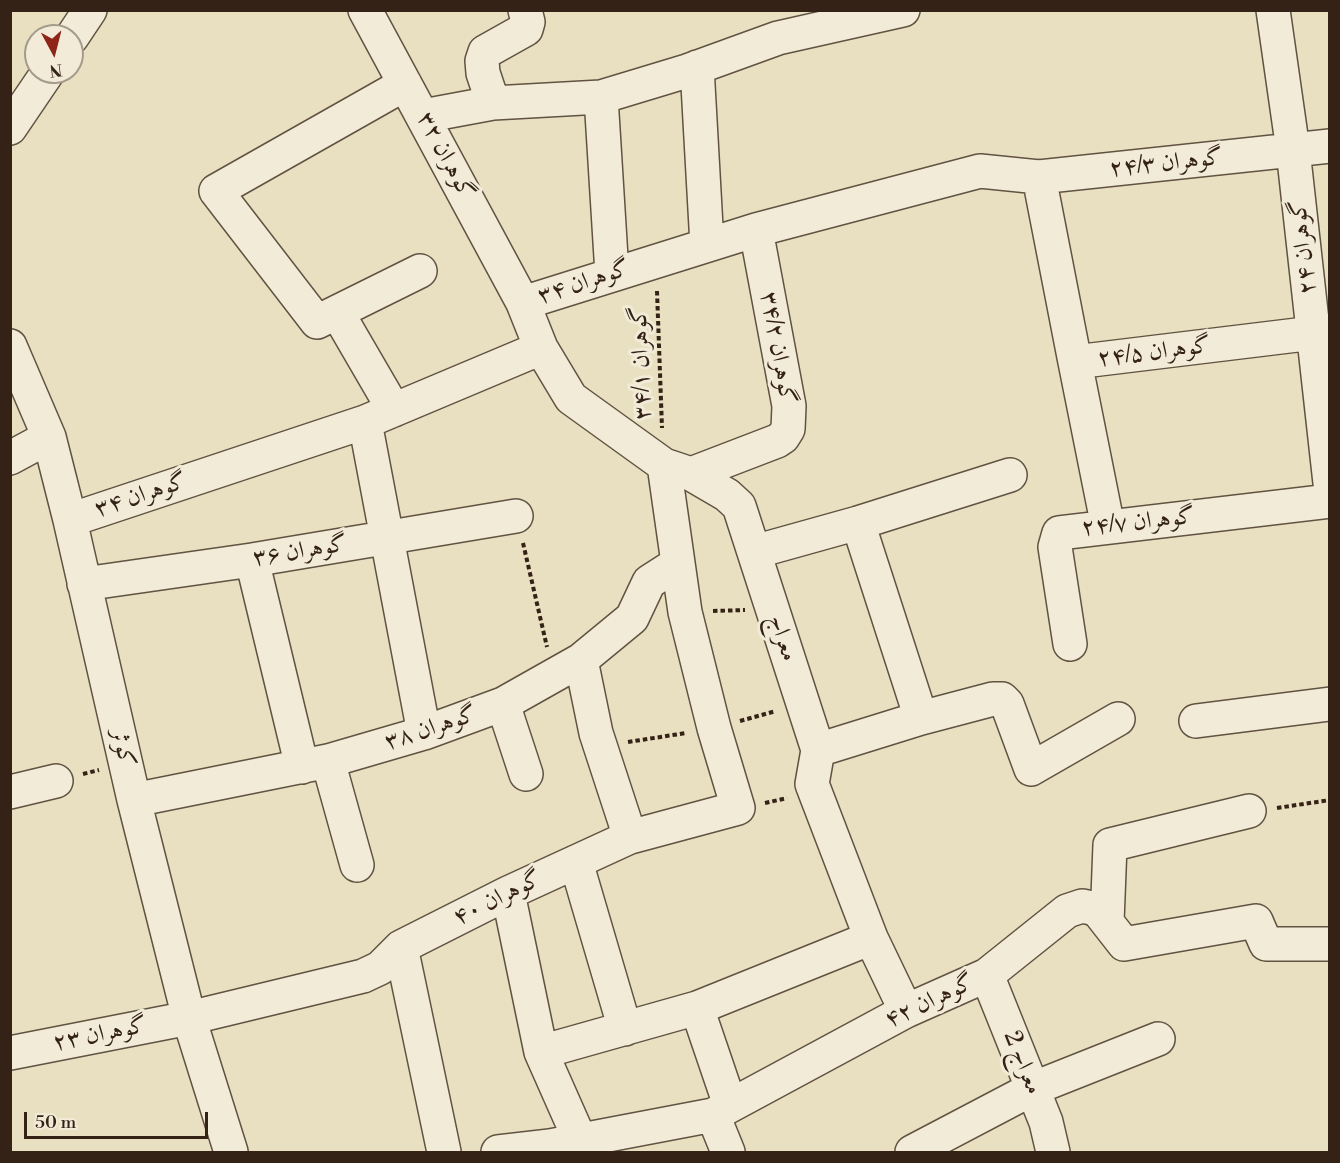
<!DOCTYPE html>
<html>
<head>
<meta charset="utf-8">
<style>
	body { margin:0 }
	#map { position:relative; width:1340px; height:1163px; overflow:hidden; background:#e9e0c1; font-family:"Libre Bodoni",serif }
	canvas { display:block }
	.frame { position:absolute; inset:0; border:12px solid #342217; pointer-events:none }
	.north { position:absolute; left:24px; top:24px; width:60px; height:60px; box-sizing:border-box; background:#f1ebd7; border:2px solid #a59b8a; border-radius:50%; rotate:173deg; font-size:16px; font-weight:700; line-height:24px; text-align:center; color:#342217 }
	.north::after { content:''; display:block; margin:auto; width:21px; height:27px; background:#8f2418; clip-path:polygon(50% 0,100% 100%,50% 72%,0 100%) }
	.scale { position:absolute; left:24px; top:1112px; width:184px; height:27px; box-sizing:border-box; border:3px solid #342217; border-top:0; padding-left:8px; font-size:18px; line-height:21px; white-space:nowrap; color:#342217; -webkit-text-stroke:4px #f1ebd7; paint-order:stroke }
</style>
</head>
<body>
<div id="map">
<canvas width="1340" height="1163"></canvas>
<div class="frame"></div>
<div class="north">N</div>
<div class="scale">50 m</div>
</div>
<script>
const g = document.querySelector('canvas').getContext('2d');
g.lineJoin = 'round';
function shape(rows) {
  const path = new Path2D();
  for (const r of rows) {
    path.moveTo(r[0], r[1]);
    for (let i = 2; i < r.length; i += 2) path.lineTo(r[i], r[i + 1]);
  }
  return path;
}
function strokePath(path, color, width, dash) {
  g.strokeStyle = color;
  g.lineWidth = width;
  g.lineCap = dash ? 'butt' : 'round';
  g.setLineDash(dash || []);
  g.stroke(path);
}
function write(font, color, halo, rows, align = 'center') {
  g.font = font + ' "Libre Bodoni",Amiri,serif';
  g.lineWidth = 6;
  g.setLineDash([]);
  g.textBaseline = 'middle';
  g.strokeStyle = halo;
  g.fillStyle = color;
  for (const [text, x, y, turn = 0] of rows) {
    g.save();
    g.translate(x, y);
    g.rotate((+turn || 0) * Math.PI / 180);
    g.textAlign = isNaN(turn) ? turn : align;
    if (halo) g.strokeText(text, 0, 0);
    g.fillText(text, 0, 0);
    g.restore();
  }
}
const minor = shape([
	[365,10,523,303],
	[1273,10,1293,150,1330,483],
	[72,37,90,10],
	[697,67,707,245],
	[405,84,216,191,317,322,420,271],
	[601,97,612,274],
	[493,103,483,73,482,61,485,52,526,29,528,22,525,10],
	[423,116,493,103,601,97,687,71,778,38,903,10],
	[10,128,48,72],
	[1039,177,1075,362,1330,331],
	[337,312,394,410],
	[10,346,49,437,70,520,134,800,189,1018,231,1152],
	[1075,362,1108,527],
	[365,422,424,733],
	[10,458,49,437],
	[691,474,777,441,783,437,788,429,789,406,756,230],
	[70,520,365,422,541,348],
	[754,552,858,523],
	[252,560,302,767],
	[84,584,252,560,516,516],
	[1070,644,1055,547,1059,533,1330,501],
	[581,660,596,733,630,837],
	[503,704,526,774],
	[921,718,858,523,1010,475],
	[1196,721,1330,704],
	[818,750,921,718,993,699,1002,699,1007,704,1031,769,1118,719],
	[328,761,357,865],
	[10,792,56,781],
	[134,800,328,761,424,733,503,704,581,660,632,618,649,582,677,564],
	[576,862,625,1029],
	[508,893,541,1052],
	[1107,922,1110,845,1249,811],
	[401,947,444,1152],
	[987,975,1046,1122,1053,1152],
	[906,1011,871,938,812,784,818,750,739,506,727,495,691,474,664,465,571,398,541,348,523,303,756,230,980,171,1039,177,1330,146],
	[10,1053,189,1018,363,976,380,968,401,947,508,893,630,837,738,808,714,728,685,612,664,465],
	[730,1105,697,1008,871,938],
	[713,1115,728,1152],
	[498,1152,550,1146,713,1115,906,1011,987,975,1067,911,1082,906,1092,908,1099,912,1124,944,1256,921,1266,944,1330,944],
	[583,1152,580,1140,541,1052,697,1008],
	[912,1152,1032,1089,1158,1039]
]);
strokePath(minor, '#615242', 36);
strokePath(shape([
	[657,291,662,428],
	[523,543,547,647],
	[713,611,745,610],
	[740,721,776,711],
	[628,742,686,733],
	[83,774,99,770],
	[765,803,787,798],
	[1277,808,1330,800]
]), '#342217', 4, [4.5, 3]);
strokePath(minor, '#f1ebd7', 33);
write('24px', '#342217', '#f1ebd7', [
	["گوهران ۳۲",445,156,62],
	["گوهران ۲۴/۳",1166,164,-6],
	["گوهران ۲۴",1304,247,-96],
	["گوهران ۳۴",584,283,-18],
	["گوهران ۳۴/۲",777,348,80],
	["گوهران ۲۴/۵",1154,353,-7],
	["گوهران ۳۴/۱",642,363,-92],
	["گوهران ۳۴",141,496,-18],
	["گوهران ۲۴/۷",1138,523,-6],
	["گوهران ۳۶",300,552,-9],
	["معراج",782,638,72],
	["گوهران ۳۸",431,729,-18],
	["کوثر",122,748,77],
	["گوهران ۴۰",498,899,-26],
	["گوهران ۴۲",930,1002,-25],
	["گوهران ۲۳",100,1035,-11],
	["معراج 2",1022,1063,68]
]);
</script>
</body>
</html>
